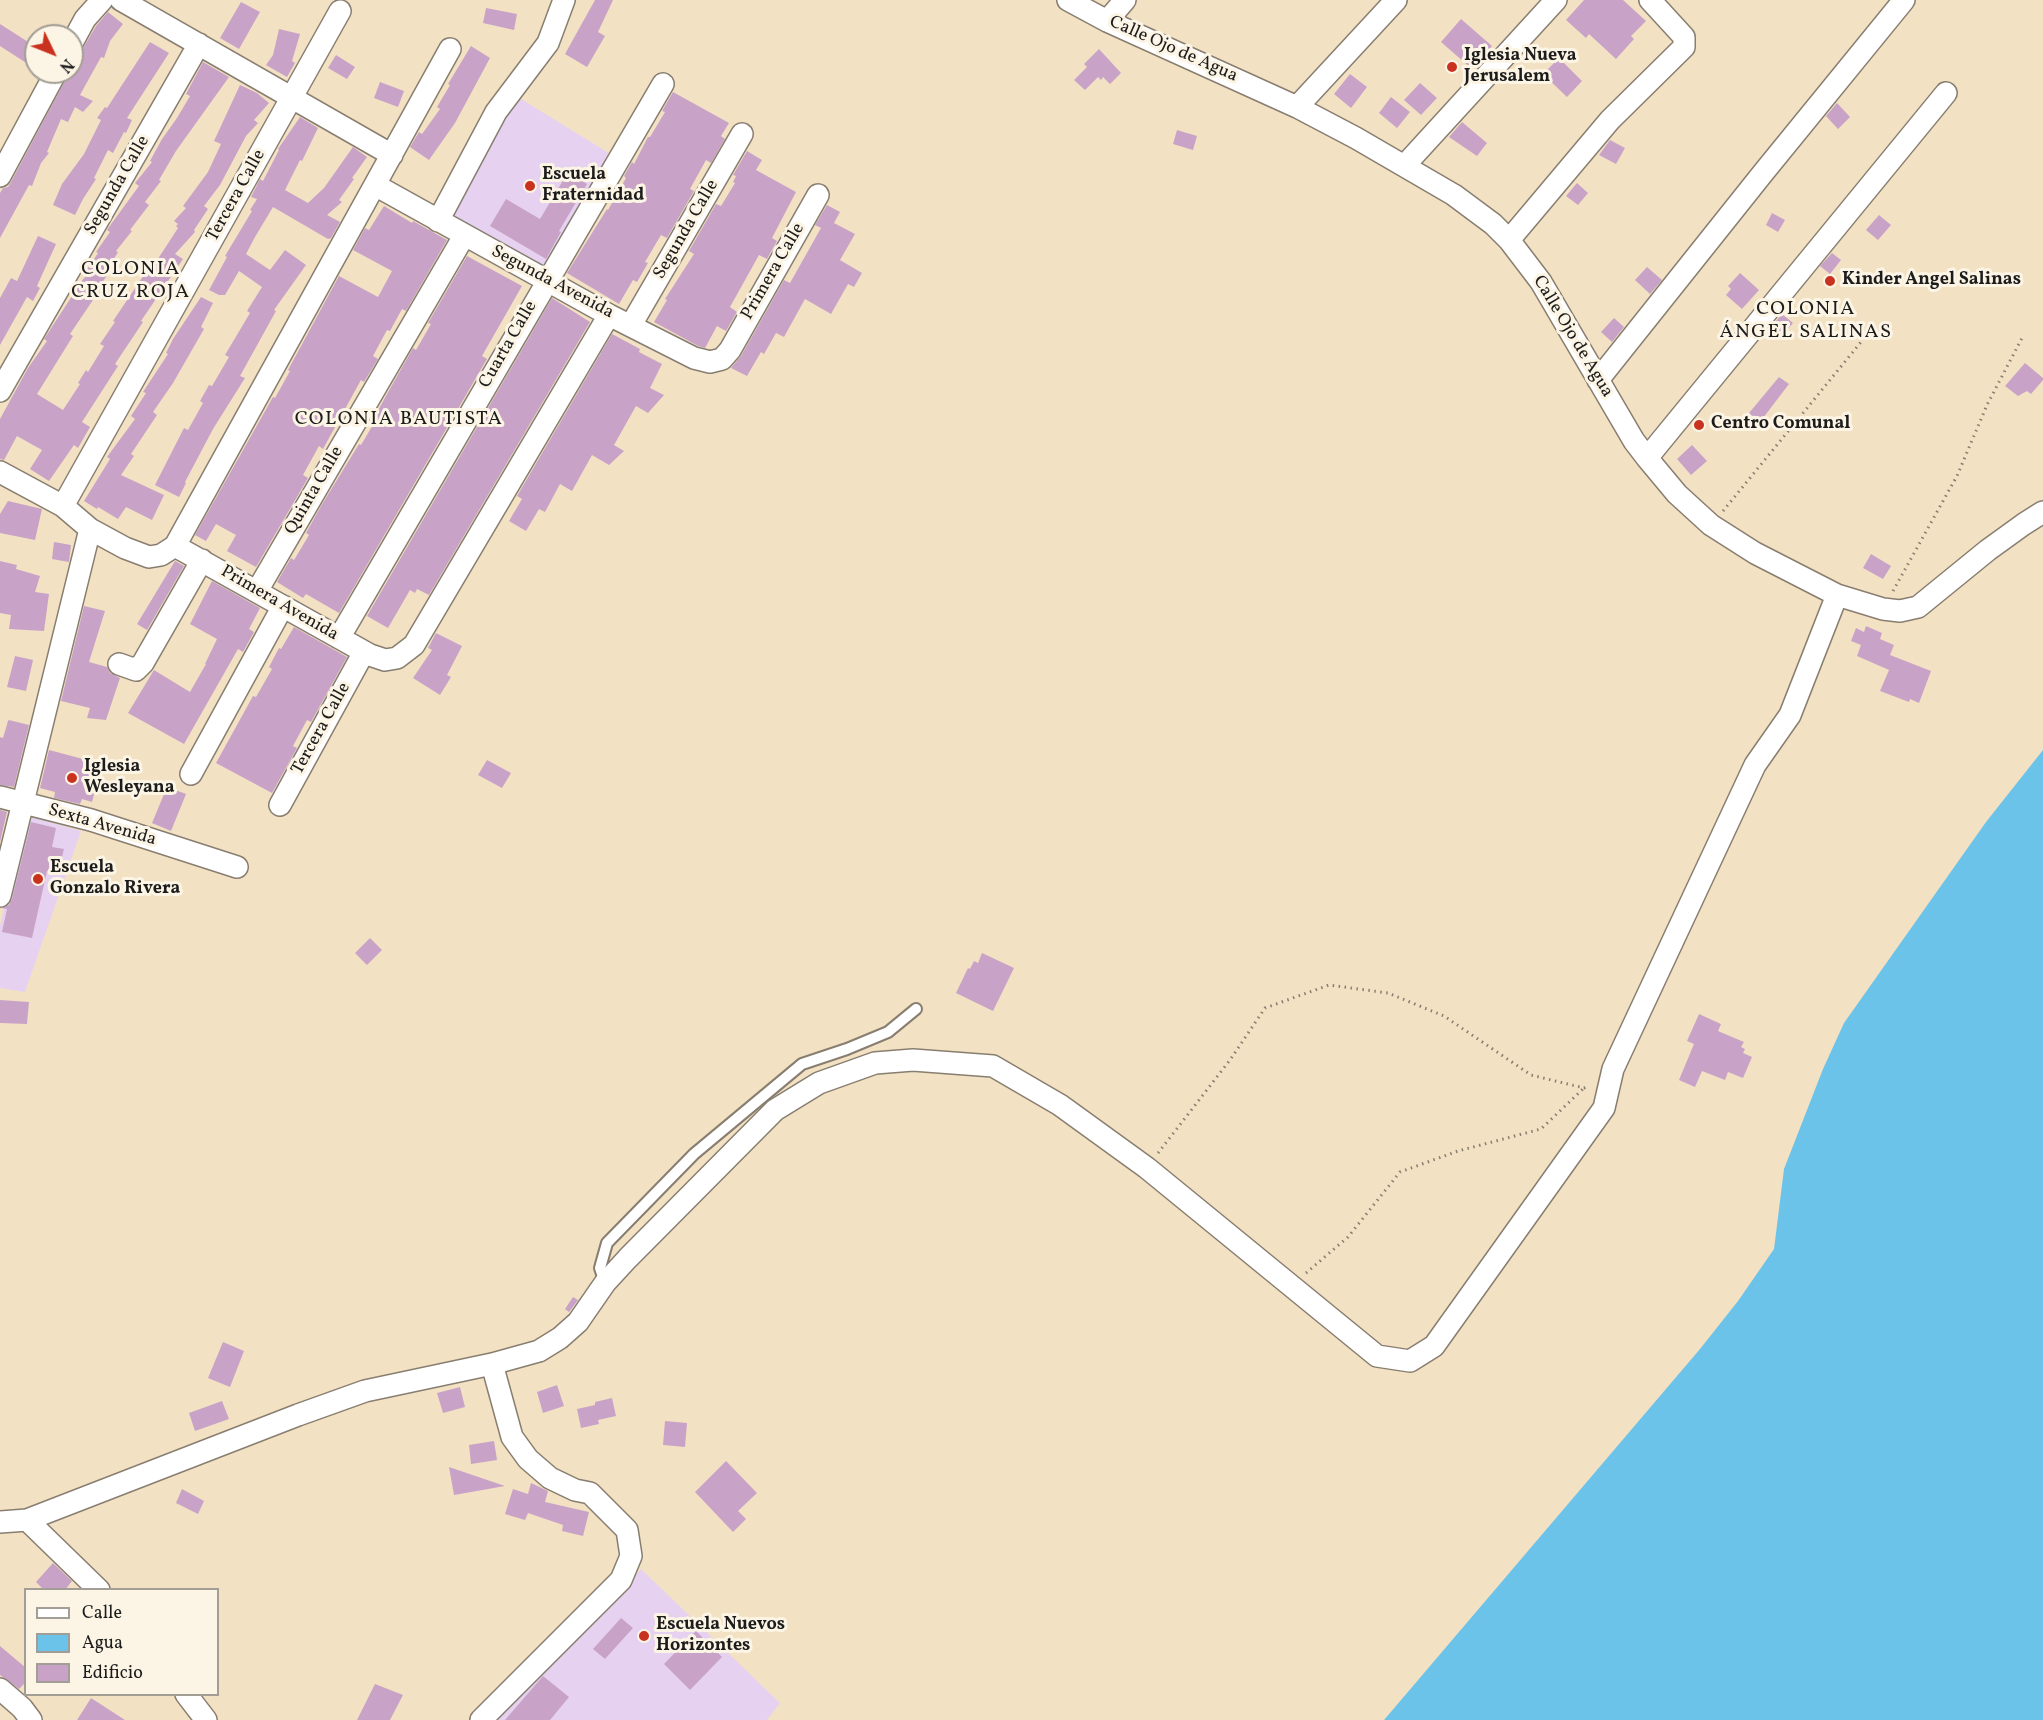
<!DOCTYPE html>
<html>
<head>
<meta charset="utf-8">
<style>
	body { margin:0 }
	#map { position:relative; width:2043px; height:1720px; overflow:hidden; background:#f3e1c4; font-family:Vollkorn,serif }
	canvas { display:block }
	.legend { position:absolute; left:24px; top:1588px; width:195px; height:108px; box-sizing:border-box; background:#fcf5e5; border:2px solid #a29e95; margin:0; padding:8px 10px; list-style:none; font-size:18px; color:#1c1c1c }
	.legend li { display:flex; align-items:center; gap:12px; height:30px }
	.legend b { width:30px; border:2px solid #a29e95 }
	.north { position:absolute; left:24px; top:24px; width:60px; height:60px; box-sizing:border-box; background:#fcf5e5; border:2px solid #a29e95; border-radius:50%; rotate:133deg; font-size:16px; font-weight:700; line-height:24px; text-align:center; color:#1c1c1c }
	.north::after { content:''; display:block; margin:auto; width:21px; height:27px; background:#c8321e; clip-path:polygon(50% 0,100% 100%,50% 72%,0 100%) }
</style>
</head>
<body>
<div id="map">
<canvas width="2043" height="1720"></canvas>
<ul class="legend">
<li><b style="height:8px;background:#fff"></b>Calle</li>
<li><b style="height:16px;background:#6cc3e9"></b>Agua</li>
<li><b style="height:16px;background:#c8a3c7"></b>Edificio</li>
</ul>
<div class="north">N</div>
</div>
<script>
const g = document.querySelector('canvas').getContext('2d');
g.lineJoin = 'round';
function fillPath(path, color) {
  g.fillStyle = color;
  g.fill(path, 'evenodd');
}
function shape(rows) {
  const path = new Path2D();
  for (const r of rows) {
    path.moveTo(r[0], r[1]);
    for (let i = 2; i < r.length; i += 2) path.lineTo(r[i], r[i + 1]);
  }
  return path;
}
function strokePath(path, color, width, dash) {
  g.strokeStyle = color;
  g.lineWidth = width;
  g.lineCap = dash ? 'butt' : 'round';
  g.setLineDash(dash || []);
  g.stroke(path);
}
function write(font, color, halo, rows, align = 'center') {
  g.font = font + ' Vollkorn,serif';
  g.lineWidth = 6;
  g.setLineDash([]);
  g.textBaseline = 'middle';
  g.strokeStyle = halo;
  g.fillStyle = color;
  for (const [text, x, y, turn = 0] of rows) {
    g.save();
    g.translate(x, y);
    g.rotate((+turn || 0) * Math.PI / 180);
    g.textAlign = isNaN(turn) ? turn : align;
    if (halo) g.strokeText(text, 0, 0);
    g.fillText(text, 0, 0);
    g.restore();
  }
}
fillPath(shape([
	[518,97,612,155,545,270,448,216],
	[25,815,81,831,25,992,0,988,0,926],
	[641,1569,780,1703,767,1720,496,1720]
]), '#e6d2f0');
fillPath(shape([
	[2043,750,2043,1720,1384,1720,1700,1349,1738,1301,1774,1249,1784,1169,1823,1069,1844,1023,1986,822]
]), '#6cc3e9');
fillPath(shape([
	[595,0,613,0,598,32,605,36,587,67,565,54],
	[1584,0,1623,0,1646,21,1631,36,1634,39,1616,59,1589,34,1586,38,1566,20],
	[241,2,260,12,239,49,220,38],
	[486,8,517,14,514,30,483,23],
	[108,12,123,24,110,41,104,58,101,57,80,95,93,101,83,112,75,107,68,122,61,119,47,152,49,153,41,163,32,186,29,185,0,238,0,193,3,188,8,187,11,182,68,75,72,72,72,65,76,56,78,57,96,26],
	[1461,19,1492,46,1472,69,1441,42],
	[0,24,36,47,36,58,31,66,0,46],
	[279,29,300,34,292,61,295,63,287,77,266,65,273,55],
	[150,42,169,53,127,118,132,120,126,133,124,132,113,153,108,150,94,178,96,179,83,199,75,215,53,205,62,184,84,154,101,120,97,118,105,107,107,108],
	[471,46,490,58,455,123,429,160,410,147,419,132,422,134,440,109,437,107,450,85,448,84],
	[1099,49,1121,73,1110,84,1103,77,1101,80,1098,77,1085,90,1074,80,1087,67,1084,64],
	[336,55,355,67,347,79,328,68],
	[1559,58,1582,81,1567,97,1543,74],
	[203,62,229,77,176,151,159,180,161,181,145,202,149,205,130,230,132,231,116,251,118,252,106,272,108,274,95,293,97,294,70,334,73,336,37,394,63,410,80,384,78,383,86,370,88,372,104,346,100,344,115,322,113,321,150,266,152,268,178,228,176,226,178,224,174,221,186,208,183,206,208,172,221,144,214,141,240,85,257,93,269,103,254,120,258,123,246,136,220,185,204,206,208,209,194,230,195,232,175,254,183,259,141,321,143,322,115,364,118,366,82,422,90,427,78,448,74,445,49,481,30,469,42,450,17,436,4,460,0,459,0,419,28,368,47,341,44,339,72,296,70,294,86,276,84,274,98,253,96,252,110,232,107,230,109,227,139,186,135,183,152,162,150,161,162,139,177,118,190,96,186,94],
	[1350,74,1367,87,1351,108,1334,94],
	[380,82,404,91,398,107,374,98],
	[1420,83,1437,98,1421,115,1404,100],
	[673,92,729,123,721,136,725,139,711,163,706,160,690,189,694,191,667,238,661,235,645,262,648,263,637,282,633,280,619,304,567,273,607,209,608,210,626,178,624,176,632,162,634,164,648,137,650,137,665,112,662,111],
	[1391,97,1410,112,1397,128,1379,113],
	[1837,103,1850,117,1838,129,1826,116],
	[300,117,318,128,302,161,300,160,285,190,308,203,324,188,353,147,367,157,352,178,354,179,339,200,342,202,327,215,340,222,331,238,328,239,273,207,255,237,246,254,270,270,285,250,306,265,274,310,276,311,240,376,245,378,213,429,185,482,186,483,179,497,155,485,184,428,188,430,203,403,200,401,209,385,212,386,229,357,225,355,250,313,247,311,262,287,239,271,225,295,219,295,209,290,227,257,225,256,252,211,250,210,257,199,251,197,260,179,263,181,279,150,278,149],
	[1462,122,1487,143,1477,156,1449,137],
	[1177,130,1197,136,1193,150,1173,144],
	[1610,140,1625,148,1616,164,1599,155],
	[747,151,762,160,756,170,796,192,772,238,777,241,767,259,759,255,730,307,737,312,726,331,717,326,705,348,698,346,654,322,667,300,665,299,694,254,689,251,716,204,721,206,735,183,733,182,736,176,733,175],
	[568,172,587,184,559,231,561,232,546,259,490,226,506,199,540,219],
	[1577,183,1588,193,1578,205,1566,196],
	[827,205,840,212,834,223,855,234,840,260,862,273,854,287,848,284,831,314,805,299,784,337,776,333,764,354,761,352,747,376,731,368,741,356,784,280,790,283,821,228,815,225],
	[384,206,412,223,413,221,447,240,406,311,402,309,390,331,387,330,373,356,378,359,364,382,361,380,323,449,319,446,303,475,308,478,256,567,227,551,236,535,216,524,206,541,195,535,273,397,275,398,290,371,288,370,339,276,378,297,392,271,353,250,365,228,369,230],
	[1772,213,1785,220,1778,232,1766,225],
	[1879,215,1891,225,1878,240,1866,230],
	[38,236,56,244,37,286,40,288,33,301,27,297,0,345,0,298,11,278,17,281],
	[1832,253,1841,260,1830,274,1820,266],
	[467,256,522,286,482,356,487,359,339,613,306,594,303,598,277,582,291,558,294,560,309,535,306,533,321,506,359,444,361,445,377,418,375,416,387,394,413,348,416,350,431,324,428,323],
	[1647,267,1662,280,1650,294,1635,280],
	[1740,273,1759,290,1742,309,1726,295,1731,289,1728,286],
	[201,297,213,303,201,327,204,329,173,383,153,412,157,415,131,454,134,456,121,475,164,495,152,520,126,507,118,519,98,507,97,509,84,501,110,459,107,457,135,419,131,416,146,393,143,392,168,354,166,353,173,339],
	[552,298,590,322,429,595,417,589,415,593,410,590,388,628,367,616],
	[1782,314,1793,323,1780,338,1769,329],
	[1614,318,1624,327,1612,342,1601,332],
	[612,334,640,349,639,352,662,364,650,388,664,395,648,413,636,406,614,445,624,451,609,465,592,455,572,491,560,484,545,512,539,509,526,531,509,521,522,499,517,496],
	[2025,363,2043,378,2043,380,2031,394,2027,391,2018,396,2005,386],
	[1779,377,1789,384,1760,422,1749,413],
	[1692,445,1707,461,1691,475,1677,459],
	[8,501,42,509,35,540,0,533,0,514],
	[54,542,71,545,69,562,52,559],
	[1871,554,1891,566,1883,579,1863,568],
	[0,561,17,565,16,569,40,576,35,592,49,594,44,631,9,629,11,615,0,613],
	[175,561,184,566,147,630,137,624],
	[212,581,260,608,249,629,254,632,243,652,238,649,184,744,128,713,154,670,190,692,206,664,205,664,217,639,190,624],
	[84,606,105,611,89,662,107,667,110,673,120,678,106,720,87,718,90,708,61,701],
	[1866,626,1882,633,1880,639,1894,645,1890,655,1931,671,1919,703,1910,699,1909,702,1880,691,1889,670,1857,656,1861,645,1851,641,1856,628,1864,632],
	[294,627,347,657,311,722,307,720,293,746,297,748,272,793,216,763,253,696,256,697,272,669,269,667,279,648,281,649],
	[436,633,462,646,447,675,451,677,440,695,413,678,432,650,428,648],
	[15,656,33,660,26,691,7,687],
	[9,720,29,725,14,787,0,785,0,737,3,738,8,721],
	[49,750,102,764,92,802,82,799,80,804,54,798,55,792,40,788],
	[487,760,511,773,502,788,478,775],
	[167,787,186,794,171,831,152,823],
	[0,810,7,812,0,842],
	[31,822,56,828,52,847,64,849,58,872,47,871,32,938,2,932,7,909,1,908,9,905,12,899],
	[370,938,382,950,367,965,355,953],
	[982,953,1014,968,993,1011,956,993,968,968,970,969,974,961,978,963],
	[0,1000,29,1002,27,1024,0,1023],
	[1699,1014,1721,1024,1718,1031,1744,1042,1741,1047,1745,1049,1743,1053,1752,1057,1743,1078,1728,1072,1725,1080,1702,1071,1695,1087,1679,1080,1694,1044,1687,1041],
	[573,1297,578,1300,569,1312,565,1309],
	[223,1342,244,1351,230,1387,208,1378],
	[557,1385,564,1406,543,1413,537,1392],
	[460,1387,465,1407,443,1413,437,1393],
	[612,1398,616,1416,598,1420,599,1424,581,1428,577,1409,595,1405,595,1402],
	[222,1401,229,1419,195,1431,189,1413],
	[665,1421,687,1423,685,1447,663,1445],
	[494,1441,497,1460,471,1464,469,1445],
	[726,1461,757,1493,738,1511,746,1519,733,1532,695,1492],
	[449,1467,505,1486,454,1495],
	[531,1483,548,1491,545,1502,589,1512,583,1536,562,1531,563,1525,528,1513,525,1520,505,1514,513,1489,528,1494],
	[182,1489,204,1501,198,1514,176,1503],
	[53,1563,72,1581,65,1590,44,1590,36,1582],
	[621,1618,633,1628,605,1659,593,1649],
	[696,1631,722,1657,690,1690,664,1664],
	[0,1646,26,1668,26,1682,19,1689,0,1675],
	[543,1676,569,1697,550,1720,505,1720],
	[375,1684,403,1695,390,1720,357,1720],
	[91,1698,125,1720,77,1720]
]), '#c8a3c7');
const lane = shape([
	[605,1283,600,1268,607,1243,694,1154,802,1064,847,1049,888,1032,916,1009]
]);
const street = shape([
	[121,0,392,155],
	[1068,0,1107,21,1297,107,1356,138,1454,195,1493,224,1509,240,1541,282,1634,441,1647,458,1677,494,1711,525,1755,553,1837,595,1883,609,1900,611,1918,607,1988,550,2024,524,2043,512],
	[1107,21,1125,0],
	[72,43,85,19,102,0],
	[1297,107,1396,0],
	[1405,165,1556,0],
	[0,176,56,72],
	[375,185,609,315,694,358,710,362,722,359,730,350,818,195],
	[438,221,496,112,548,43,564,0],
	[1509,240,1610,120,1684,47,1684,37,1650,0],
	[631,325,742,134],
	[1598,380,1763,173,1904,0],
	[0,391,199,44],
	[1647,458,1946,93],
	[0,472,63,506,90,529,125,548,149,557,161,555,175,546,450,49],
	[63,506,340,11],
	[175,546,370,655,385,660,397,658,414,645,609,315],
	[257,591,464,236],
	[339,638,663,84],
	[119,664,136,670,143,663,202,560],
	[191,774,283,606],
	[0,797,91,820,237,867],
	[280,805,364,652],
	[0,896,90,529],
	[27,1520,99,1590],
	[0,1522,27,1520,298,1415,365,1391,492,1364,539,1351,560,1338,578,1322,605,1283,628,1258,775,1110,819,1083,875,1063,913,1060,993,1066,1060,1105,1147,1168,1377,1356,1410,1361,1434,1346,1604,1108,1613,1069,1755,765,1790,715,1837,595],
	[0,1689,22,1708,31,1720],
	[186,1694,206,1720],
	[481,1720,621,1580,631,1556,627,1530,590,1493,575,1490,550,1478,528,1459,512,1437,492,1364]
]);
strokePath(lane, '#887e70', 14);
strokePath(street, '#887e70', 24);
strokePath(shape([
	[1723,511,1870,331],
	[1893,591,1957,476,1987,405,2022,338],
	[1158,1153,1230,1060,1265,1008,1329,985,1388,993,1444,1016,1531,1075,1584,1088,1589,1085],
	[1306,1273,1348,1237,1400,1172,1458,1151,1541,1129,1584,1088]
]), '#887e70', 3, [1.5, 4.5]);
strokePath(lane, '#fff', 10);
strokePath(street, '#fff', 21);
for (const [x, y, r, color] of [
	[1452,67,6,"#c8321e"],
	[530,186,6,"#c8321e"],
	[1830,281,6,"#c8321e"],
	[1699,425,6,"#c8321e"],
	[72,778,6,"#c8321e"],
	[38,879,6,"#c8321e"],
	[644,1636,6,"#c8321e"]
]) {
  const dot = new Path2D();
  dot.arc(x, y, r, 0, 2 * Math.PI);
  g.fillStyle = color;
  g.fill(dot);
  strokePath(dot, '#fcf5e5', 2);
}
write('18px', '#1c1c1c', '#fcf5e5', [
	["Calle Ojo de Agua",1173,50,24],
	["Segunda Calle",118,186,-60],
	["Tercera Calle",237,196,-61],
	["Segunda Calle",687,230,-60],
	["Primera Calle",774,272,-60],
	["Segunda Avenida",552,283,28],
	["Calle Ojo de Agua",1572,337,59],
	["Cuarta Calle",509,345,-60],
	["Quinta Calle",315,491,-60],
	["Primera Avenida",279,604,30],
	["Tercera Calle",322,729,-61],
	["Sexta Avenida",102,826,16]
]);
write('bold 18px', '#1c1c1c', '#fcf5e5', [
	["Iglesia Nueva",1464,57],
	["Jerusalem",1464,78],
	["Escuela",542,176],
	["Fraternidad",542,197],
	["Kinder Angel Salinas",1842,281],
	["Centro Comunal",1711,425],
	["Iglesia",84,768],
	["Wesleyana",84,789],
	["Escuela",50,869],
	["Gonzalo Rivera",50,890],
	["Escuela Nuevos",656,1626],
	["Horizontes",656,1647]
], 'left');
g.letterSpacing = '1.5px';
write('20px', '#1c1c1c', '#fcf5e5', [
	["COLONIA",131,270],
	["CRUZ ROJA",131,293],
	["COLONIA",1806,310],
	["ÁNGEL SALINAS",1806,333],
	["COLONIA BAUTISTA",399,420]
]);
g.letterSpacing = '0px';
</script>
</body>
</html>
